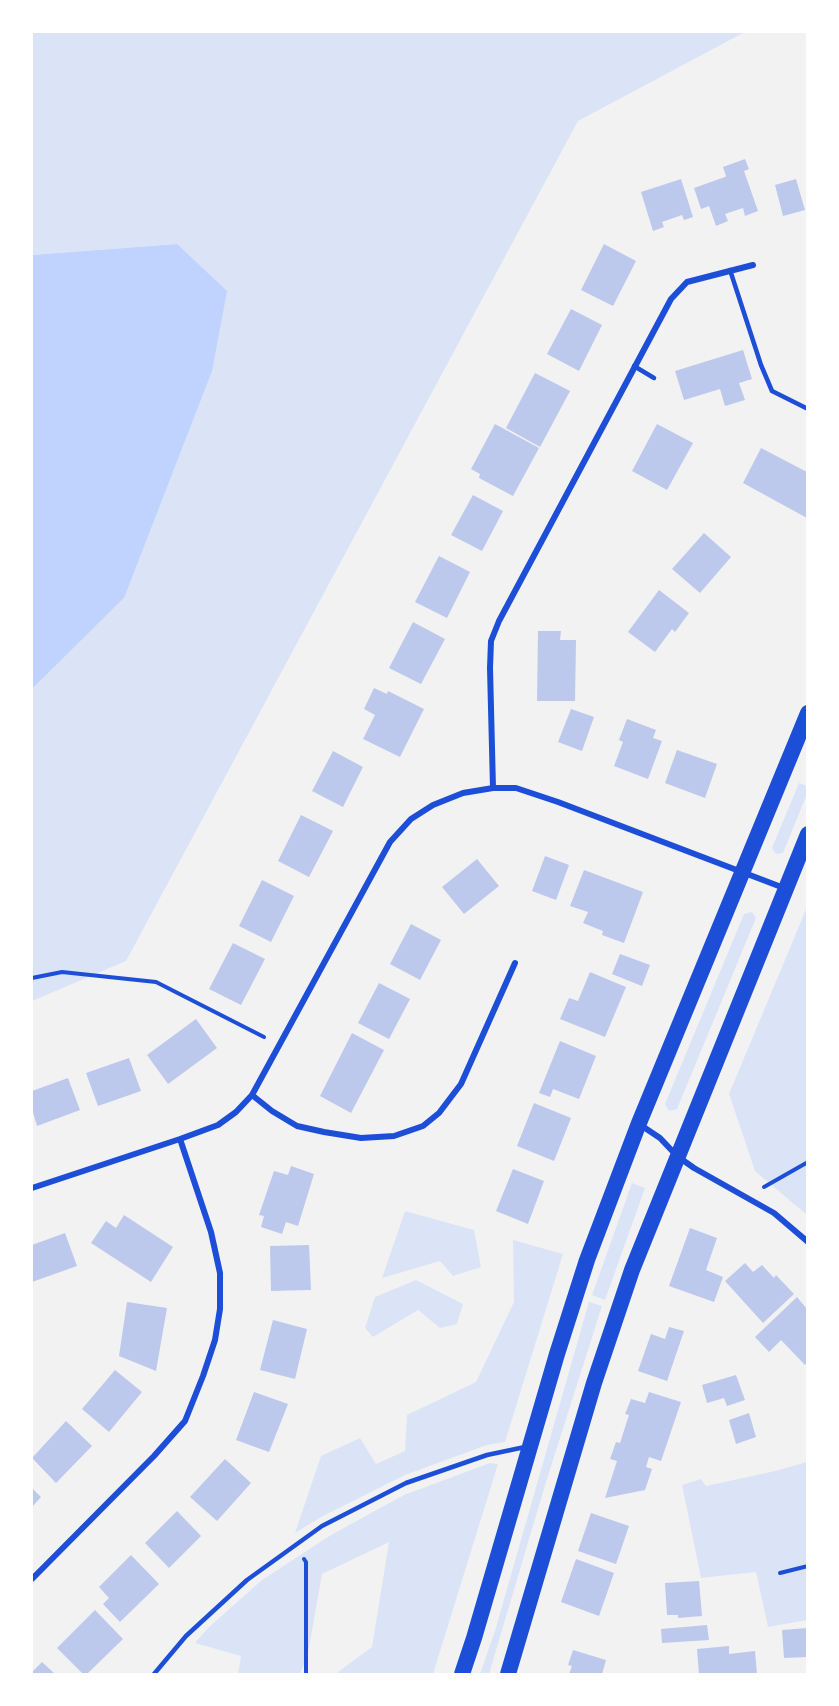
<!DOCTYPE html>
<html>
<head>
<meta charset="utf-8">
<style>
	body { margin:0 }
	#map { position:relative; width:839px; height:1706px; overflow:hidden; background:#f2f2f2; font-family:Bitter,serif }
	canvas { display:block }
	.frame { position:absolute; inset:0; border:33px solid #fff; pointer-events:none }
</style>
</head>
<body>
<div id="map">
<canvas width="839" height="1706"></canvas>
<div class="frame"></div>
</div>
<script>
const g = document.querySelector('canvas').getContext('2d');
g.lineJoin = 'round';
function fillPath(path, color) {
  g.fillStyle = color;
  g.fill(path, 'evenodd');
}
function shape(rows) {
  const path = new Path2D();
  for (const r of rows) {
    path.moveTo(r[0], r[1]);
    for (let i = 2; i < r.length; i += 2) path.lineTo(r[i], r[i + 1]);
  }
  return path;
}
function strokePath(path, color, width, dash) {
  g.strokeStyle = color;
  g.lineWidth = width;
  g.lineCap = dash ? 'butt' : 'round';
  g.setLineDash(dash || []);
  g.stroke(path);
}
fillPath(shape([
	[32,32,745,32,578,121,126,961,32,1001,32,689,124,598,177,244,32,255],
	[799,783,807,786,807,794,783,853,776,854,772,848],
	[807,907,807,1215,755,1171,729,1094],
	[752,912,756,918,677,1109,669,1111,665,1104,744,914],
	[632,1183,645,1188,605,1300,592,1295],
	[405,1211,474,1230,481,1267,453,1276,440,1261,382,1278],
	[513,1240,563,1254,505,1442,487,1445,405,1475,321,1517,295,1533,321,1456,360,1438,376,1464,405,1451,407,1415,476,1382,514,1302],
	[416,1280,463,1304,457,1324,440,1328,418,1310,373,1337,365,1328,375,1297],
	[589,1302,602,1306,546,1482,489,1674,480,1674,495,1631],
	[807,1462,807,1620,768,1627,756,1572,701,1578,682,1485,701,1479,706,1486,775,1471],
	[490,1463,498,1464,433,1674,339,1674,338,1672,372,1647,389,1542,322,1574,308,1653,300,1674,238,1674,241,1656,195,1643,209,1627,262,1580,331,1535,404,1495]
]), '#dbe4f7');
fillPath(shape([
	[177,244,227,291,212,371,124,598,32,689,32,255]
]), '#bfd3fe');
fillPath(shape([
	[745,159,749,169,744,171,758,211,745,216,743,208,725,214,728,221,716,226,709,206,701,209,694,188,725,177,726,176,723,167],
	[681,179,693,217,684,220,682,215,662,222,664,227,653,231,641,192],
	[796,179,805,210,783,216,775,185],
	[604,244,636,261,613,306,581,290],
	[571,309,602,325,579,371,547,354],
	[743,350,752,379,739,383,745,400,725,406,720,389,684,400,675,371],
	[535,373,570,391,540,447,506,428],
	[495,424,539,448,513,496,479,478,480,474,471,469],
	[657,424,693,443,667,490,632,471],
	[761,448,807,472,807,518,743,483],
	[473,495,503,511,482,551,451,535],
	[704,533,731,557,700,593,672,569],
	[439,556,470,572,447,618,415,602],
	[659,590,689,613,675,632,672,629,655,652,628,632],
	[413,622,445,639,421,684,389,668],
	[538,631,561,631,560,640,576,640,575,701,537,701],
	[374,688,387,694,388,691,424,709,400,757,363,739,375,715,364,709],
	[571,709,594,717,582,751,558,742],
	[627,719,656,730,653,738,662,741,648,779,614,766,623,742,619,740],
	[677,750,717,764,705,798,665,783],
	[333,751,363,767,343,807,312,791],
	[301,815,333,831,309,877,278,861],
	[545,856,569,865,556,900,532,891],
	[477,859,499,886,464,914,442,887],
	[584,870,643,892,624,943,602,935,603,931,583,923,588,912,570,906],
	[262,880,294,896,271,942,239,926],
	[411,924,441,940,420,980,390,964],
	[233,943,265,959,241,1005,209,989],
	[620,954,650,965,642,986,612,974],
	[590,972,626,987,605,1037,560,1019,569,998,578,1001],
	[379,983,410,999,389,1039,358,1023],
	[196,1019,217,1048,168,1084,147,1055],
	[352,1033,384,1050,351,1113,320,1096],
	[560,1041,596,1056,579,1099,553,1089,550,1097,539,1093],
	[129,1058,141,1091,98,1106,86,1073],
	[68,1078,80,1110,37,1126,32,1109,32,1091],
	[534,1103,571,1118,554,1161,517,1146],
	[291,1166,314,1174,298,1226,286,1222,282,1234,261,1227,264,1216,259,1215,274,1171,288,1175],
	[513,1169,544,1181,528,1224,496,1211],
	[124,1215,173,1247,151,1282,91,1243,106,1221,116,1228],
	[690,1228,717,1238,706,1270,723,1277,714,1302,669,1286],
	[65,1233,77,1266,32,1282,32,1245],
	[309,1245,311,1290,271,1291,270,1246],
	[745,1263,753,1272,762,1265,774,1278,776,1275,794,1294,763,1323,725,1281],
	[797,1297,807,1309,807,1363,805,1365,781,1340,769,1352,755,1337],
	[127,1302,167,1308,156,1371,119,1356],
	[273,1320,307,1329,295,1379,260,1370],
	[669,1327,684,1331,667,1381,638,1371,651,1334,665,1339],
	[115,1370,142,1392,109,1432,82,1409],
	[736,1375,745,1400,727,1406,724,1398,707,1403,702,1385],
	[254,1392,288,1404,269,1452,236,1440],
	[649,1392,681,1402,661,1461,649,1457,646,1467,652,1469,645,1490,605,1498,617,1461,610,1459,616,1442,620,1443,629,1415,625,1414,631,1399,645,1403],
	[749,1413,756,1437,736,1444,729,1420],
	[66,1421,92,1446,56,1483,32,1458],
	[225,1459,251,1483,217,1521,190,1497],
	[32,1488,41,1497,32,1507],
	[177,1511,201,1536,169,1568,145,1543],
	[591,1513,629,1526,616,1564,578,1551],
	[131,1555,159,1584,120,1622,103,1604,109,1598,99,1587],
	[576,1559,614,1573,599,1616,561,1602],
	[699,1581,702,1616,678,1618,678,1615,667,1615,665,1583],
	[95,1610,123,1639,87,1674,83,1674,57,1648],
	[707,1625,709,1640,662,1643,661,1629],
	[807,1628,807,1657,784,1658,782,1630],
	[729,1646,729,1654,755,1651,757,1674,699,1674,697,1649],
	[573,1650,606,1660,602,1674,569,1674,572,1666,568,1665],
	[42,1662,55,1674,32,1674,32,1672]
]), '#bdc9ec');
strokePath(shape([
	[32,978,62,972,156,982,264,1037],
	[764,1187,808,1162],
	[304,1559,306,1562,306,1674],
	[780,1573,808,1566]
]), '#1d4ed8', 4);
strokePath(shape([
	[730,270,761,365,772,391,808,409],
	[634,366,654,378],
	[154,1674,186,1636,247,1580,322,1526,406,1483,487,1455,525,1447]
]), '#1d4ed8', 4.5);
strokePath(shape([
	[493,788,490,668,491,641,499,621,671,299,687,282,753,265],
	[252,1095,272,1111,297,1126,324,1132,361,1138,394,1136,423,1126,439,1113,461,1084,515,963],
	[639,1124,660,1138,677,1156,694,1168,774,1213,808,1242],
	[32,1188,180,1139,218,1125,236,1112,252,1095,390,842,411,819,433,805,463,793,493,788,516,788,558,802,784,888],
	[32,1579,154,1456,185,1421,203,1376,215,1340,220,1309,220,1273,211,1232,180,1139]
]), '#1d4ed8', 6);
strokePath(shape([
	[462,1674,474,1638,557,1354,587,1260,639,1123,808,713],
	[508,1674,594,1383,632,1270,808,834]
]), '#1d4ed8', 16);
</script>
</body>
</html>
